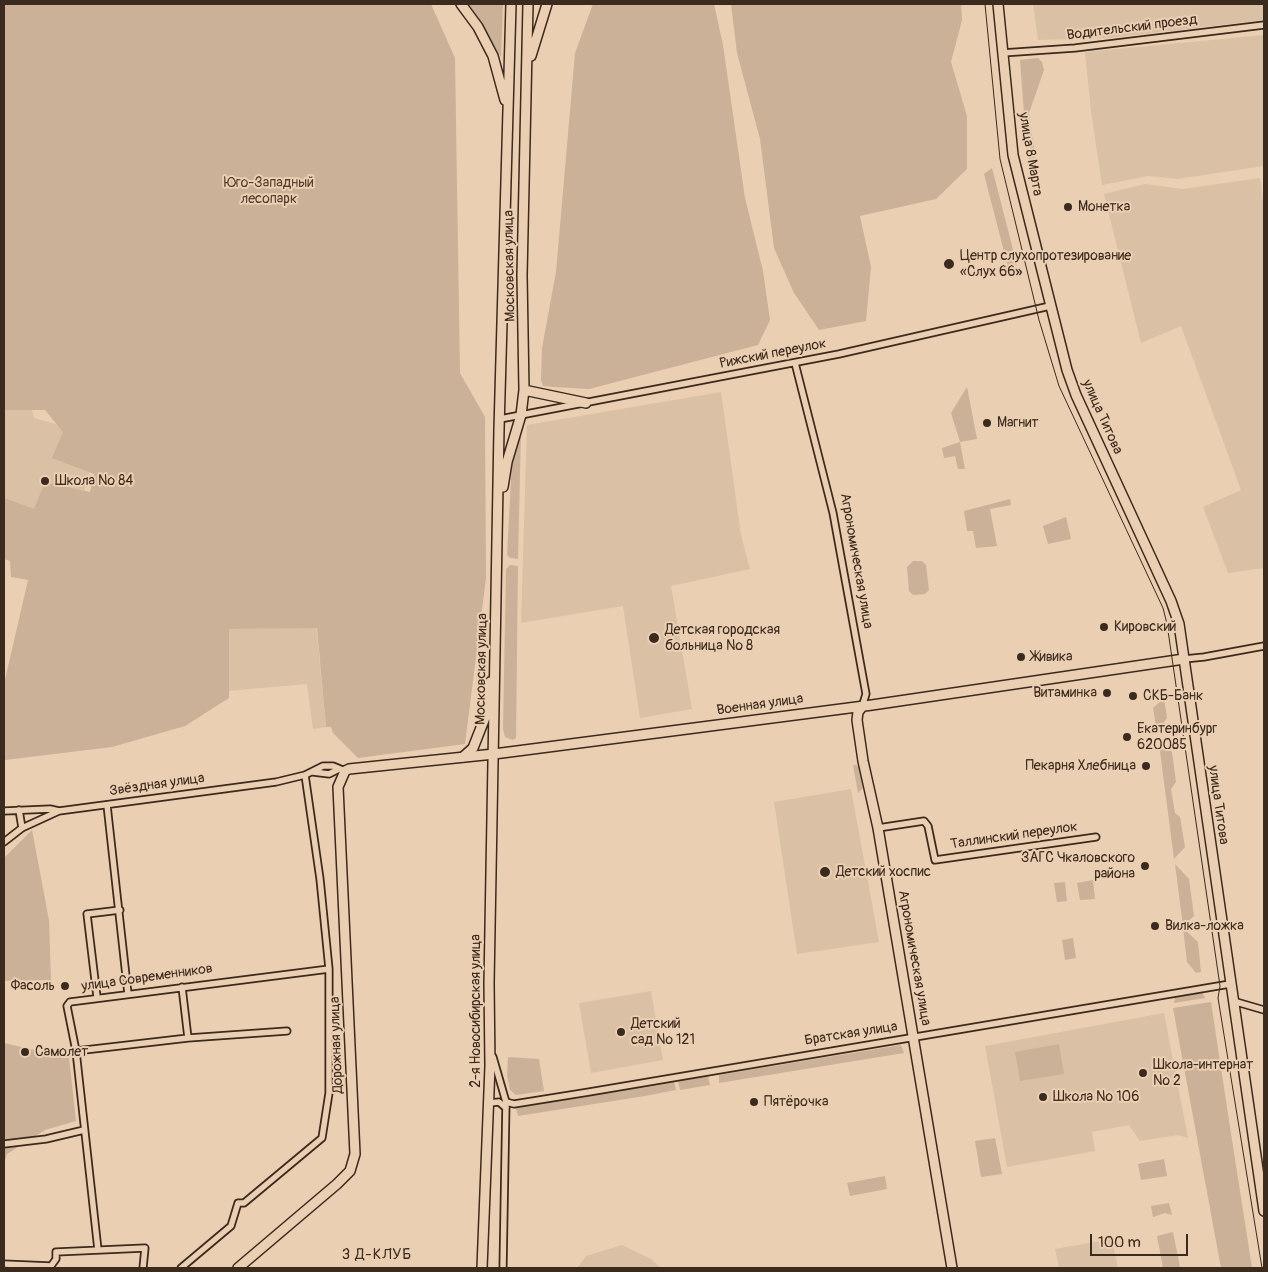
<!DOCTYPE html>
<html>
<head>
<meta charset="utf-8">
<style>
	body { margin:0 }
	#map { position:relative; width:1268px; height:1272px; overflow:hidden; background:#ebcfb2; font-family:Pangolin,sans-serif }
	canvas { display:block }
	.frame { position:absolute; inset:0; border:5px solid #3b2a1e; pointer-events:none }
	.scale { position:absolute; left:1090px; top:1234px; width:98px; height:22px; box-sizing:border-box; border:2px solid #3b2a1e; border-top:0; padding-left:6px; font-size:15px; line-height:18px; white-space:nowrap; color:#3b2a1e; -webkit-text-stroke:4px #ebcfb2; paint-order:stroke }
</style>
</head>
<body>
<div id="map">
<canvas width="1268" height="1272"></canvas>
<div class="frame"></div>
<div class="scale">100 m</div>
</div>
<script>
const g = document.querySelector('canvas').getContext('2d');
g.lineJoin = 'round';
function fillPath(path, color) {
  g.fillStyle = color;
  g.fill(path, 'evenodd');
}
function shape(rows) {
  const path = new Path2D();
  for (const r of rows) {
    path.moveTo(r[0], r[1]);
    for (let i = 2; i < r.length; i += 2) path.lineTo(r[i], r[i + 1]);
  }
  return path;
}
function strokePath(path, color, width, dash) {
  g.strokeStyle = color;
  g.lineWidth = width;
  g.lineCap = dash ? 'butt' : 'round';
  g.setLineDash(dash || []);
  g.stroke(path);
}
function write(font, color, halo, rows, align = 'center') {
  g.font = font + ' Pangolin,sans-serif';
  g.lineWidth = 4;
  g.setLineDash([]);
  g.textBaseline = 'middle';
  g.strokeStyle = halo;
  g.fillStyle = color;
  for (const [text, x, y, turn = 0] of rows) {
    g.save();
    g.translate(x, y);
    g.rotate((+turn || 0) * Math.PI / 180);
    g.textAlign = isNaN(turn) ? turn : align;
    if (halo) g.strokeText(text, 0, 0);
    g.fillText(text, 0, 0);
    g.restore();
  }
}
fillPath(shape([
	[1033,4,1264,4,1264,20,1109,38,1038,40],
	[1264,35,1264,166,1177,179,1148,176,1102,185,1091,111,1085,52],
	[1260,178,1264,210,1264,568,1228,573,1203,507,1241,490,1181,326,1141,343,1104,194,1145,184,1183,189],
	[4,379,25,383,34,418,99,436,70,544,4,527],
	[721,392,741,535,750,569,671,586,692,709,640,718,623,606,521,623,527,425],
	[315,614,326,727,313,729,307,684,228,691,228,629,293,628],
	[851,789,879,942,797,954,774,802],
	[651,991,663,1060,591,1073,579,1003],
	[1164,1013,1188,1138,1178,1135,1140,1141,1129,1125,1092,1132,1095,1151,1007,1167,985,1046],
	[1112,1239,1118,1268,1059,1268,1055,1249],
	[622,1245,651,1259,661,1268,577,1268,586,1256]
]), '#dac0a4');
fillPath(shape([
	[4,4,431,4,455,58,460,373,485,417,486,578,465,744,358,758,333,733,331,727,326,727,317,628,229,629,229,698,185,726,112,747,5,760,4,758,4,684,28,580,11,577,10,561,4,559,4,498,34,509,45,482,90,492,94,474,52,458,63,432,45,410,4,410],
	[467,4,503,4,501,57,478,18],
	[593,4,714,4,723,45,745,198,763,271,770,320,758,345,589,389,554,387,543,386,541,380,542,348,556,272,575,53],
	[731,4,961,4,962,20,951,62,967,116,967,169,936,199,860,216,871,267,866,321,819,330,794,293,774,248,760,139,737,53],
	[1038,58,1042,62,1044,70,1029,113,1035,156,1030,167,1027,154,1020,60],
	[992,168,1017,265,1008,267,984,174],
	[967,387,977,439,960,442,965,469,958,469,955,456,944,458,942,448,960,442,951,413],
	[521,432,518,559,510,558,507,555,512,461],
	[1010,499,1011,505,990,509,997,546,976,548,973,531,967,531,964,511],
	[1066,517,1071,539,1048,544,1043,526],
	[913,561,922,561,926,565,929,590,925,594,913,595,909,591,907,567],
	[510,565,518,566,516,738,513,740,505,737,503,729,506,569],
	[1164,698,1167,718,1157,732,1153,708],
	[1158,736,1172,752,1176,782,1171,789,1175,813,1180,817,1185,847,1174,859],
	[853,765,856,765,860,768,863,788,858,793],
	[32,830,49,920,51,980,4,981,4,858],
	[1175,864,1189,879,1194,916,1183,926],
	[1093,880,1095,899,1080,900,1077,883],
	[1065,882,1067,901,1057,902,1054,883],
	[1183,928,1198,942,1201,972,1196,973,1187,962],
	[1073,938,1076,958,1065,960,1062,940],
	[1202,992,1205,998,1174,1003,1175,996],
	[1211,1002,1228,1114,1252,1268,1221,1268,1173,1008],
	[4,1043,69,1058,76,1121,45,1130,7,1154,4,1164],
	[1059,1044,1064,1074,1020,1081,1015,1052],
	[901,1045,904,1053,719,1083,719,1075],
	[508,1057,539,1059,544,1091,516,1095,510,1090,507,1075],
	[708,1076,710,1085,680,1090,678,1081],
	[674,1081,676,1090,645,1096,518,1116,516,1108],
	[995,1138,1002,1174,981,1177,975,1141],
	[1164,1159,1167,1176,1141,1180,1138,1164],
	[885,1176,887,1189,850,1196,847,1183],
	[1169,1203,1172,1215,1165,1213,1153,1217,1151,1206],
	[1173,1232,1180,1267,1163,1268,1157,1236]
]), '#cbb197');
const street = shape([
	[1002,53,1075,48,1264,25],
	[795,363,833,513,866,694,862,707],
	[500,419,839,354,1050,306],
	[1184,659,1204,657,1264,646],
	[313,772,329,774,339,769],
	[107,805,128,994],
	[19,810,22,828],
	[4,811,50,809,59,811,276,782,305,775,323,766,333,766,345,771],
	[878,828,924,821,928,826,935,860,1096,837],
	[4,842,22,828,59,811],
	[182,987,188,1038],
	[97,997,87,914,120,910],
	[1233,1001,1264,1010],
	[76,1051,188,1038,287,1031],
	[493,1057,506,1102,503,1268],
	[506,1102,514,1104,589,1092,1230,984],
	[489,1103,499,1102,506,1108],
	[4,1144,46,1139,84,1130],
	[98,1250,76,1051,67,1006,70,1002,329,969],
	[4,1264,51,1266,56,1259,56,1252,145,1248,143,1268],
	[181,1268,231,1226,238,1203,244,1203,322,1138,329,1093,329,969,320,879,305,775]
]);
const secondary = shape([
	[862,707,858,712,857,720,863,761,878,828,952,1268],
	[238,1268,337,1184,350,1171,355,1154,338,787,345,771,349,769,494,754,872,705,1184,659]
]);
const primary = shape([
	[461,4,478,27,493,56,505,100],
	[998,4,1013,155,1067,370,1076,395,1171,601,1179,624,1264,1211],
	[531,56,547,4],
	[524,390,586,403],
	[503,487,507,462,521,415,524,390,522,275,528,4],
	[463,757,473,748,486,715,490,682],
	[482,1268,490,1066,489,983,499,429,511,4]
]);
strokePath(street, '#3b2a1e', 9);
strokePath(secondary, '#3b2a1e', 12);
strokePath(primary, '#3b2a1e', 12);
strokePath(street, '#ebcfb2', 5.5);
strokePath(secondary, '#ebcfb2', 9);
strokePath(primary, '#ebcfb2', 9);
strokePath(shape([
	[985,4,1000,159,1039,320,1059,386,1163,608,1167,624,1220,986,1218,998,1262,1268]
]), '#3b2a1e', 1);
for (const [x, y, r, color] of [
	[1068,207,5,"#3b2a1e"],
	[949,264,6,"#3b2a1e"],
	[987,423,5,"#3b2a1e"],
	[45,481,5,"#3b2a1e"],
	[1104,627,5,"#3b2a1e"],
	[654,638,6,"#3b2a1e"],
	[1021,657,5,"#3b2a1e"],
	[1107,693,5,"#3b2a1e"],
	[1133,696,5,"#3b2a1e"],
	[1127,737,5,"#3b2a1e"],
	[1146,766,5,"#3b2a1e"],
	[1145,866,5,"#3b2a1e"],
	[825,872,6,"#3b2a1e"],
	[1155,926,5,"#3b2a1e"],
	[65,986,5,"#3b2a1e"],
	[621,1032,5,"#3b2a1e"],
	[25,1052,5,"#3b2a1e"],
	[1143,1073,5,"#3b2a1e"],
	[1043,1097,5,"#3b2a1e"],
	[754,1102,5,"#3b2a1e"]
]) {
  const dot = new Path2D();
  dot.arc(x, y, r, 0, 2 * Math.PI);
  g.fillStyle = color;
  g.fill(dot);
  strokePath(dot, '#ebcfb2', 2);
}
write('14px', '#3b2a1e', '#ebcfb2', [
	["Водительский проезд",1132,28,-7],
	["улица 8 Марта",1030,154,80],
	["Московская улица",510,266,-91],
	["Рижский переулок",773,354,-11],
	["улица Титова",1102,417,66],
	["Агрономическая улица",856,561,80],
	["Московская улица",482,669,-89],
	["Военная улица",760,705,-8],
	["Звёздная улица",157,785,-8],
	["улица Титова",1218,805,82],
	["Таллинский переулок",1014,836,-8],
	["Агрономическая улица",914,958,80],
	["улица Современников",147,978,-8],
	["2-я Новосибирская улица",476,1011,-90],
	["Братская улица",851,1034,-9],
	["Дорожная улица",337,1045,-92]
]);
write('14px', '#513e30', '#ebcfb2', [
	["Юго-Западный",269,183],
	["лесопарк",269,199]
]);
write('14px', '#3b2a1e', '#ebcfb2', [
	["Монетка",1078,207],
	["Центр слухопротезирование",960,256],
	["«Слух 66»",960,272],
	["Магнит",997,423],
	["Школа № 84",55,481],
	["Кировский",1114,627],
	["Детская городская",665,630],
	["больница № 8",665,646],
	["Живика",1031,657],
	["Витаминка",1097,693,"right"],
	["СКБ-Банк",1143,696],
	["Екатеринбург",1137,729],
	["620085",1137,745],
	["Пекарня Хлебница",1136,766,"right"],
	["ЗАГС Чкаловского",1135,858,"right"],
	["района",1135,874,"right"],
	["Детский хоспис",836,872],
	["Вилка-ложка",1165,926],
	["Фасоль",55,986,"right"],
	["Детский",631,1024],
	["сад № 121",631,1040],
	["Самолет",35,1052],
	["Школа-интернат",1153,1065],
	["№ 2",1153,1081],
	["Школа № 106",1053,1097],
	["Пятёрочка",764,1102]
], 'left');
g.letterSpacing = '1px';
write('15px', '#3b2a1e', '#ebcfb2', [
	["3 Д-КЛУБ",377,1255]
]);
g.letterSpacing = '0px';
</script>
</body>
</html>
